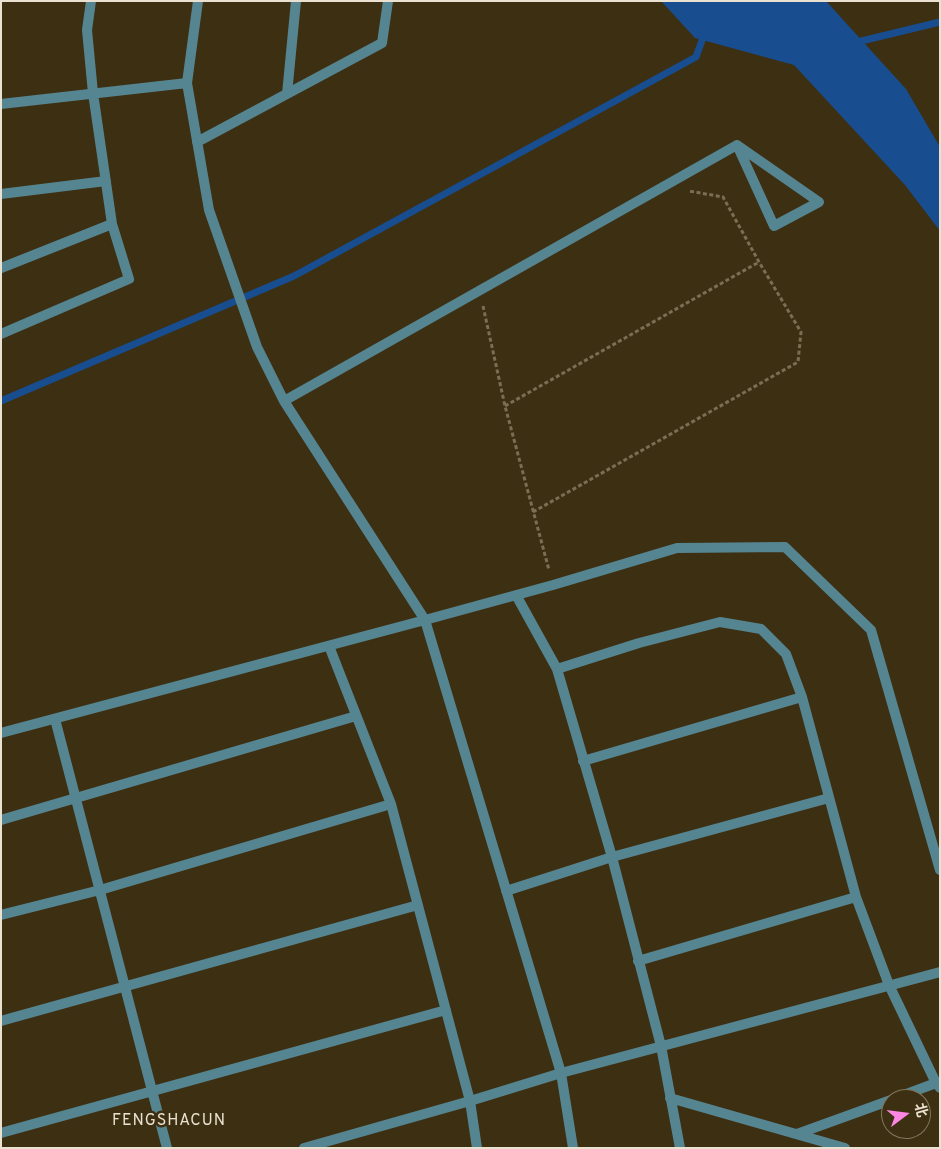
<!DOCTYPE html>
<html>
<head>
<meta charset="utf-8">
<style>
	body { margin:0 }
	#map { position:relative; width:941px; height:1149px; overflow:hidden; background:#3d2f11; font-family:Overpass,"Noto Sans SC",sans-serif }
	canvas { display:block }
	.frame { position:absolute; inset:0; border:2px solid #eae1d0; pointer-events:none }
	.north { position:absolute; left:881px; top:1089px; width:50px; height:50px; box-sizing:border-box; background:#3d2f11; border:1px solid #82765d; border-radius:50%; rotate:75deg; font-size:14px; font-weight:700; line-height:20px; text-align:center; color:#eae1d0 }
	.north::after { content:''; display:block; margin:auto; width:18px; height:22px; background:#fc86e4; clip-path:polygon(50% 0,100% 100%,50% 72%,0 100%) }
</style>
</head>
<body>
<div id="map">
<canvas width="941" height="1149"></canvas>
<div class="frame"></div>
<div class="north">北</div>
</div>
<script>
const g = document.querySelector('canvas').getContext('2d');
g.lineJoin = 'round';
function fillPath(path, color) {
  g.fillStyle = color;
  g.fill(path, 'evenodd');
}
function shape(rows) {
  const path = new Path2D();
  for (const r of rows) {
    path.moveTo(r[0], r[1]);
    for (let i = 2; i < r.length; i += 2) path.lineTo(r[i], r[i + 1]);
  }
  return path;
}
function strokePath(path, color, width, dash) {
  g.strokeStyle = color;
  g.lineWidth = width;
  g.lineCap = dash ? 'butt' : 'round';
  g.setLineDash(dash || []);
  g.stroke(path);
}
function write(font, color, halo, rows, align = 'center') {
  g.font = font + ' Overpass,sans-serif';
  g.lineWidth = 5;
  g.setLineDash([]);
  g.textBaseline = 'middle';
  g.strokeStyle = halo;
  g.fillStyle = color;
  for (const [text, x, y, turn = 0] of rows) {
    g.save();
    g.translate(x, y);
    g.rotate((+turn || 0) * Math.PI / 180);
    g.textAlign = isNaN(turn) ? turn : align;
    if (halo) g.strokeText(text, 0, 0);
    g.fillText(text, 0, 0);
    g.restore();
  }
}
fillPath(shape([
	[661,1,826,1,906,89,940,147,940,231,905,185,794,65,695,38]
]), '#184d8f');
strokePath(shape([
	[853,43,940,22],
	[1,401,294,276,696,57,705,32]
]), '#184d8f', 7);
strokePath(shape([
	[483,306,505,406,549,570],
	[505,406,759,262],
	[533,512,798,362,801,332,759,262,723,197,689,191]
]), '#7a6e55', 3, [4, 2.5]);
strokePath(shape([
	[198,1,187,83,209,210,257,347,284,401,425,620,561,1073,573,1148],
	[287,94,296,1],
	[1,104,187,83],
	[197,142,382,43,388,1],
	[1,194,106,181],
	[1,268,112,224],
	[1,334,129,279,112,224,93,93,87,30,91,1],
	[284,401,737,145,774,226,819,202,737,145],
	[516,595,557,669,612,857,661,1046,680,1148],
	[329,646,391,804,470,1101,477,1148],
	[557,669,639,643,720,622,761,629,786,654,802,697,856,897,889,985,936,1083,940,1088],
	[55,719,167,1148],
	[1,733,425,620,553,585,677,548,785,547,871,630,940,870],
	[583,761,802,697],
	[1,820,356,716],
	[506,891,612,857,829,798],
	[1,915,100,890,391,804],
	[638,961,856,897],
	[1,1021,418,905],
	[670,1098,845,1148],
	[893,1099,936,1083],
	[1,1133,446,1010],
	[797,1134,891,1100],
	[304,1148,470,1101,561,1073,940,972]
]), '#568592', 10);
g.letterSpacing = '1px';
write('16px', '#eae1d0', '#3d2f11', [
	["FENGSHACUN",169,1122]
]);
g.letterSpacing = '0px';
</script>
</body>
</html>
